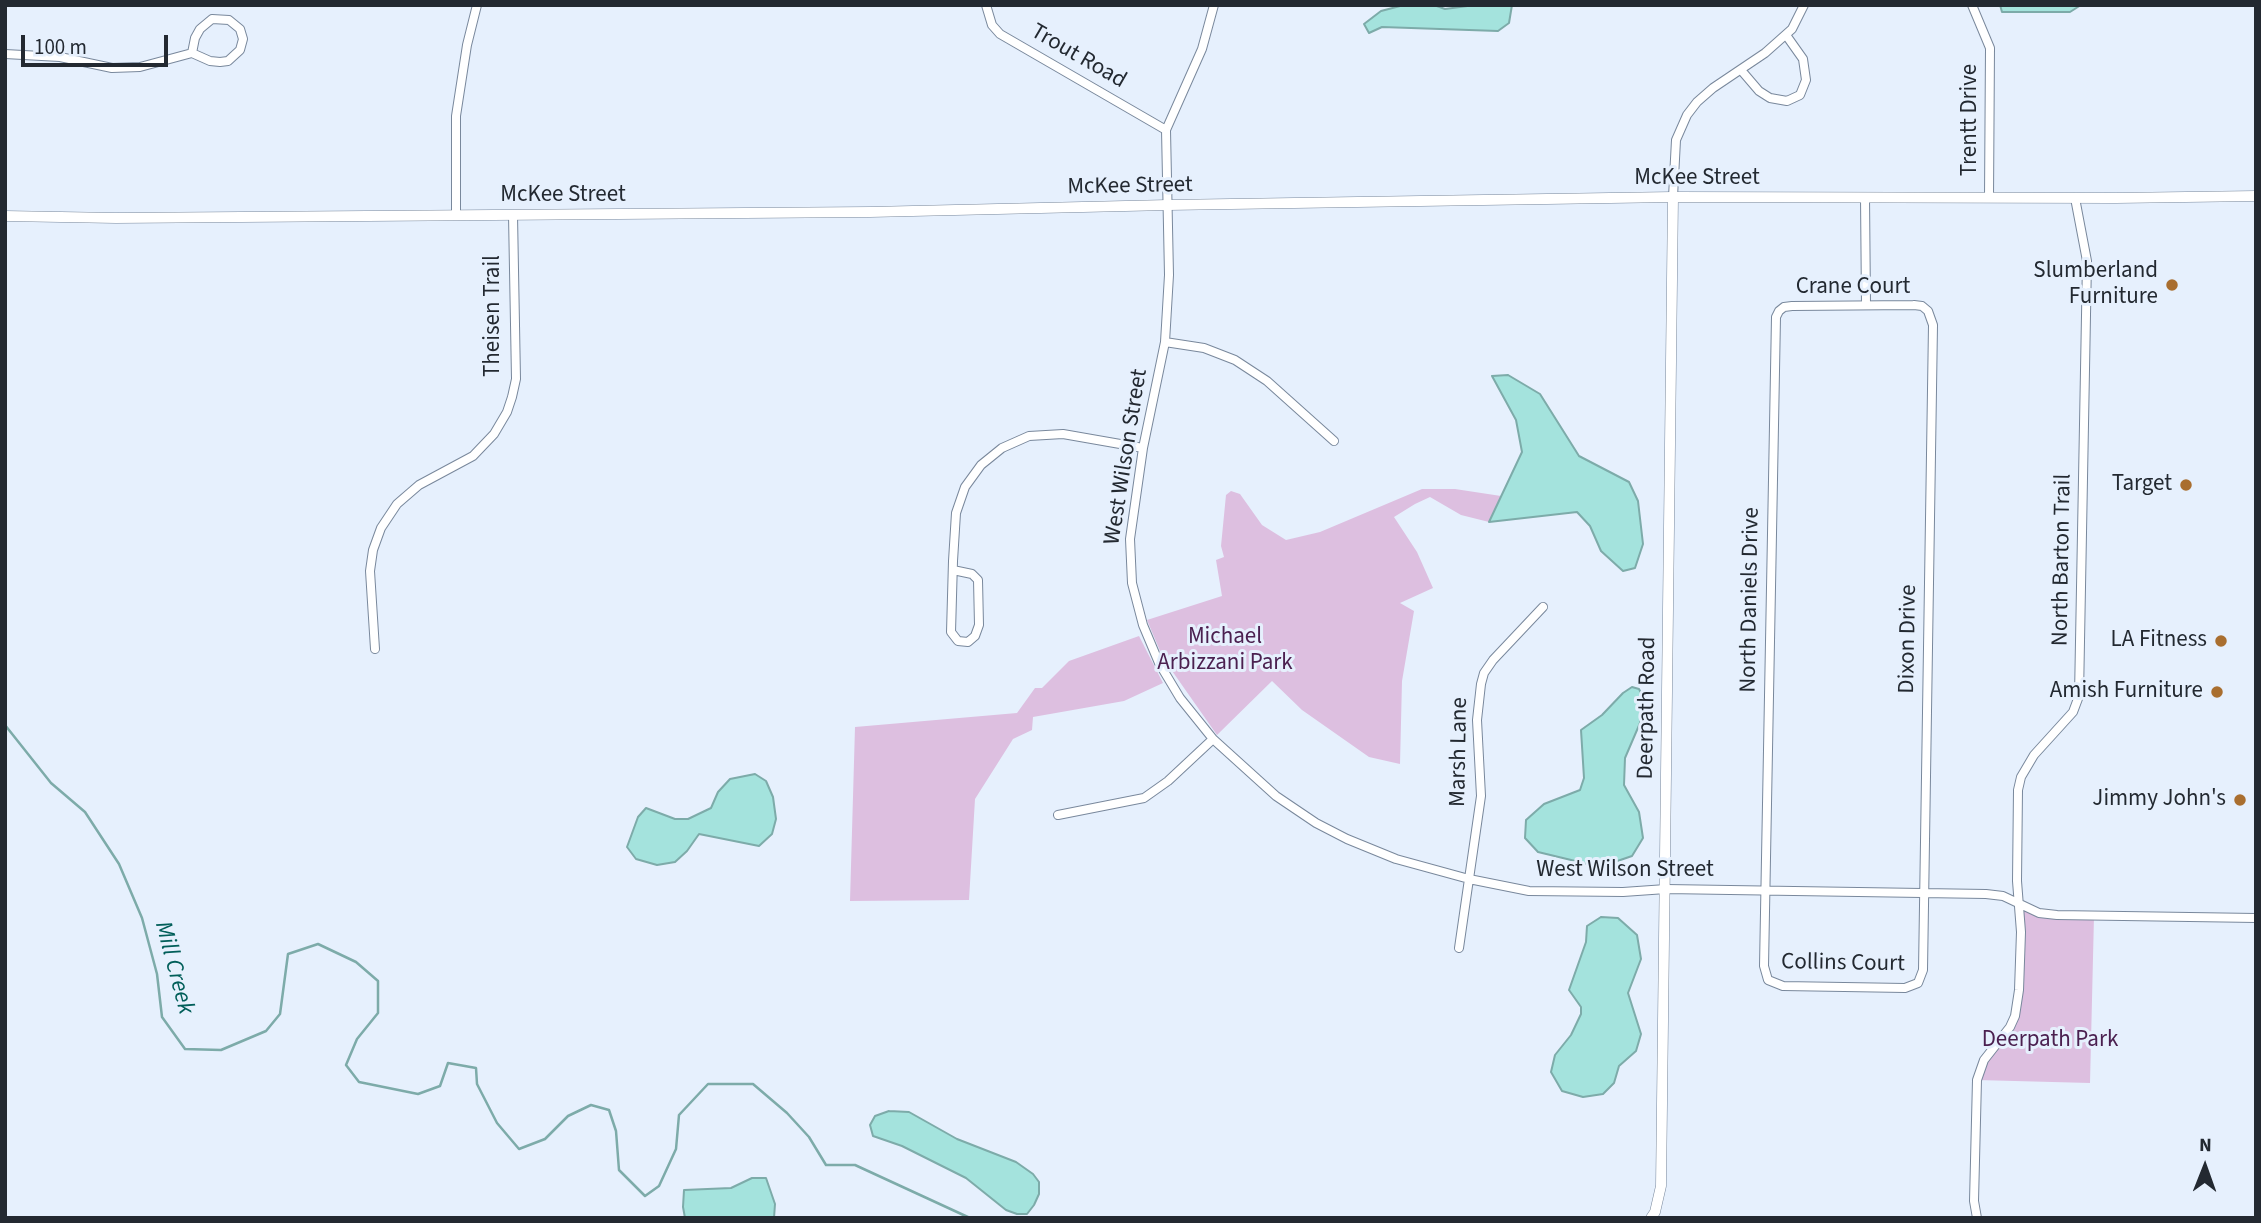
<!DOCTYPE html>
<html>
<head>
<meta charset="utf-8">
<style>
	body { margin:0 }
	#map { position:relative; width:2261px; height:1223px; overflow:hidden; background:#e6f0fd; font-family:"Source Sans 3",sans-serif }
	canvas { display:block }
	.frame { position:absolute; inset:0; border:7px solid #232931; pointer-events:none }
	.north { position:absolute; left:2170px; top:1132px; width:70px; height:70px; -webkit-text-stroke:5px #e6f0fd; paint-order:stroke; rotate:1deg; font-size:19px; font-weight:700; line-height:28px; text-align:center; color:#232931 }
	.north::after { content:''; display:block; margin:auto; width:24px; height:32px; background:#232931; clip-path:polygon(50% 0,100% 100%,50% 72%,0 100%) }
	.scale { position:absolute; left:21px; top:35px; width:147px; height:32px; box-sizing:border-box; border:4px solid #232931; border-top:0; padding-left:9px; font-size:21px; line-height:24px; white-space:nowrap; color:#232931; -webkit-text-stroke:5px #e6f0fd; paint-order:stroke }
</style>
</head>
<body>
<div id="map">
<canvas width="2261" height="1223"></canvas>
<div class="frame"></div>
<div class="north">N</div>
<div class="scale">100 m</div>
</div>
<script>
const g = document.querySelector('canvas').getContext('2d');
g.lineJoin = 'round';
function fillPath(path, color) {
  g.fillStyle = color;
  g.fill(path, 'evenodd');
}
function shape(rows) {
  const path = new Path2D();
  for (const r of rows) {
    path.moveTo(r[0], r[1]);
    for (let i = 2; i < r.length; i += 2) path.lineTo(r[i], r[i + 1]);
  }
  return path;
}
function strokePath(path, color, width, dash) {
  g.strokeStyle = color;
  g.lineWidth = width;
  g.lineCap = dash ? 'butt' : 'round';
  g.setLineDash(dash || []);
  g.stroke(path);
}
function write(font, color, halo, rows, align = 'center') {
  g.font = font + ' "Source Sans 3",sans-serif';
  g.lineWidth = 6;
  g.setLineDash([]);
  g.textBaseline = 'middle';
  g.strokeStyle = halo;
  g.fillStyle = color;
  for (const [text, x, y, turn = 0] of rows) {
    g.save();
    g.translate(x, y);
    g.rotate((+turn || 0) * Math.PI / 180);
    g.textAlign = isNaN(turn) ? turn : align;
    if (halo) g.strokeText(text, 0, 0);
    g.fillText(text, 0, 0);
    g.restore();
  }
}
fillPath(shape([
	[1422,489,1455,489,1501,496,1489,522,1461,515,1430,497,1415,504,1394,517,1417,552,1433,588,1400,603,1414,611,1402,681,1400,764,1369,757,1302,710,1272,681,1217,735,1163,658,1147,620,1222,596,1216,560,1224,557,1221,546,1226,495,1231,491,1240,494,1262,525,1286,540,1320,532],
	[1139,636,1163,683,1124,701,1033,717,1032,730,1013,739,975,799,969,900,850,901,855,727,1017,713,1035,688,1042,688,1069,661],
	[2019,904,2039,913,2094,916,2090,1083,1977,1080,1979,1070,2015,1016]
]), '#ddbfe0');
const water = shape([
	[1404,5,1434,5,1445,9,1475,5,1512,5,1509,23,1498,31,1382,27,1369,33,1364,24,1381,11,1404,5],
	[2000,5,2081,5,2070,12,2002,12,2000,5],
	[1508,375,1540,394,1579,456,1629,482,1638,501,1643,544,1635,568,1623,571,1601,551,1590,526,1577,512,1489,522,1522,452,1516,420,1492,376,1508,375],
	[1632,687,1639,689,1644,699,1640,723,1625,758,1624,785,1639,812,1643,838,1632,856,1600,867,1538,852,1525,838,1526,820,1544,804,1580,790,1584,778,1581,730,1602,715,1623,693,1632,687],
	[755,774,766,781,773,797,776,819,772,834,759,846,699,834,687,851,675,862,657,865,636,859,627,847,638,817,646,808,675,819,688,819,711,808,718,792,730,779,755,774],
	[1601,917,1618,918,1637,935,1641,959,1628,993,1641,1034,1636,1051,1619,1066,1614,1083,1603,1094,1583,1097,1562,1091,1551,1072,1555,1055,1571,1035,1581,1014,1581,1007,1569,990,1586,942,1587,926,1601,917],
	[889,1111,909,1112,957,1139,1016,1162,1033,1174,1039,1182,1039,1194,1034,1205,1027,1214,1017,1214,1006,1210,966,1178,902,1146,873,1136,870,1125,875,1116,889,1111],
	[752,1178,766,1178,775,1204,774,1218,685,1218,683,1207,684,1190,731,1188,752,1178]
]);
fillPath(water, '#a4e3dd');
strokePath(water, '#7daba9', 2);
strokePath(shape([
	[5,725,51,783,85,812,119,864,142,918,157,974,162,1017,185,1049,221,1050,266,1031,280,1014,288,954,318,944,356,962,378,981,378,1013,357,1039,346,1065,359,1082,418,1094,440,1086,448,1063,476,1068,477,1084,497,1123,519,1149,545,1139,568,1116,591,1105,609,1110,616,1131,619,1170,645,1196,659,1186,676,1149,679,1115,708,1084,753,1084,787,1113,809,1137,826,1165,855,1165,970,1218]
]), '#7daba9', 2.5);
const minor = shape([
	[986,5,992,25,1000,34,1166,130],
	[1214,5,1202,49,1166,130,1169,275,1165,342,1143,448,1130,539,1132,583,1143,625,1159,663,1180,698,1213,739,1276,796,1316,823,1347,839,1396,859,1469,879,1529,891,1623,892,1666,889,1986,894,2003,896,2039,913,2057,915,2256,918],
	[1972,5,1990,48,1989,197],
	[5,54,60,57,112,68,140,67,192,53,210,61,220,62,228,61,240,50,243,39,240,29,229,20,212,19,200,29,195,38,192,53],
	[1741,70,1759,91,1770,98,1787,101,1800,95,1806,80,1803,59,1786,35],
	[1673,197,1676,140,1687,115,1697,102,1713,88,1765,53,1792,29,1804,5],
	[1865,197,1866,305],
	[456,215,456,116,467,45,477,5],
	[1914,305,1922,306,1928,311,1933,325,1923,970,1918,983,1905,988,1783,986,1768,980,1764,966,1776,317,1779,311,1784,307,1792,306,1914,305],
	[1165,342,1204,348,1235,360,1267,381,1334,441],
	[953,570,972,574,978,580,979,625,975,636,968,642,958,641,951,632,953,561,956,513,965,487,981,465,1002,448,1029,436,1063,434,1143,448],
	[375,649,370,571,373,550,381,528,397,504,419,485,473,456,494,434,507,412,512,397,516,379,513,215],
	[1058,815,1144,798,1168,781,1213,739],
	[1459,948,1481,796,1477,720,1481,684,1484,673,1493,660,1543,607],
	[1977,1218,1974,1201,1977,1080,1984,1060,2010,1027,2015,1016,2019,990,2021,932,2017,881,2018,790,2021,777,2034,755,2073,712,2079,696,2087,261,2075,198]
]);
const tertiary = shape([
	[5,216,116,218,870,212,1168,205,1673,197,2116,198,2256,196],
	[1651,1218,1655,1212,1661,1186,1673,197]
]);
strokePath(minor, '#79889c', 10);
strokePath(tertiary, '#79889c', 11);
strokePath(minor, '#fff', 8);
strokePath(tertiary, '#fff', 10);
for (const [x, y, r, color] of [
	[2172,285,7,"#a96e2f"],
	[2186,485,7,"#a96e2f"],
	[2221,641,7,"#a96e2f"],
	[2217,692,7,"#a96e2f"],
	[2240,800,7,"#a96e2f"]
]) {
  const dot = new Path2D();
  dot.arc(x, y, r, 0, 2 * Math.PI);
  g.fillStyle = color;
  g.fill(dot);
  strokePath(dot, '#e6f0fd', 2.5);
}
write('23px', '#232931', '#e6f0fd', [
	["Trout Road",1078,57,30],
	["Trentt Drive",1971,120,-90],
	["McKee Street",1697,179],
	["McKee Street",1130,187,-1],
	["McKee Street",563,196],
	["Crane Court",1853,288],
	["Theisen Trail",494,316,-90],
	["West Wilson Street",1127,457,-81],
	["North Barton Trail",2063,560,-89],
	["North Daniels Drive",1751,600,-89],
	["Dixon Drive",1909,639,-89],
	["Deerpath Road",1648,708,-89],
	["Marsh Lane",1460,752,-89],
	["West Wilson Street",1625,871],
	["Collins Court",1843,964,1]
]);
write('23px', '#232931', '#e6f0fd', [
	["Slumberland",2158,272],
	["Furniture",2158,298],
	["Target",2172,485],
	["LA Fitness",2207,641],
	["Amish Furniture",2203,692],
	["Jimmy John's",2226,800]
], 'right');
write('23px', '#4b2050', '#e6f0fd', [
	["Michael",1225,638],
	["Arbizzani Park",1225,664],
	["Deerpath Park",2050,1041]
]);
write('italic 24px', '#015e59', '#e6f0fd', [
	["Mill Creek",173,968,75]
]);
</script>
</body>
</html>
